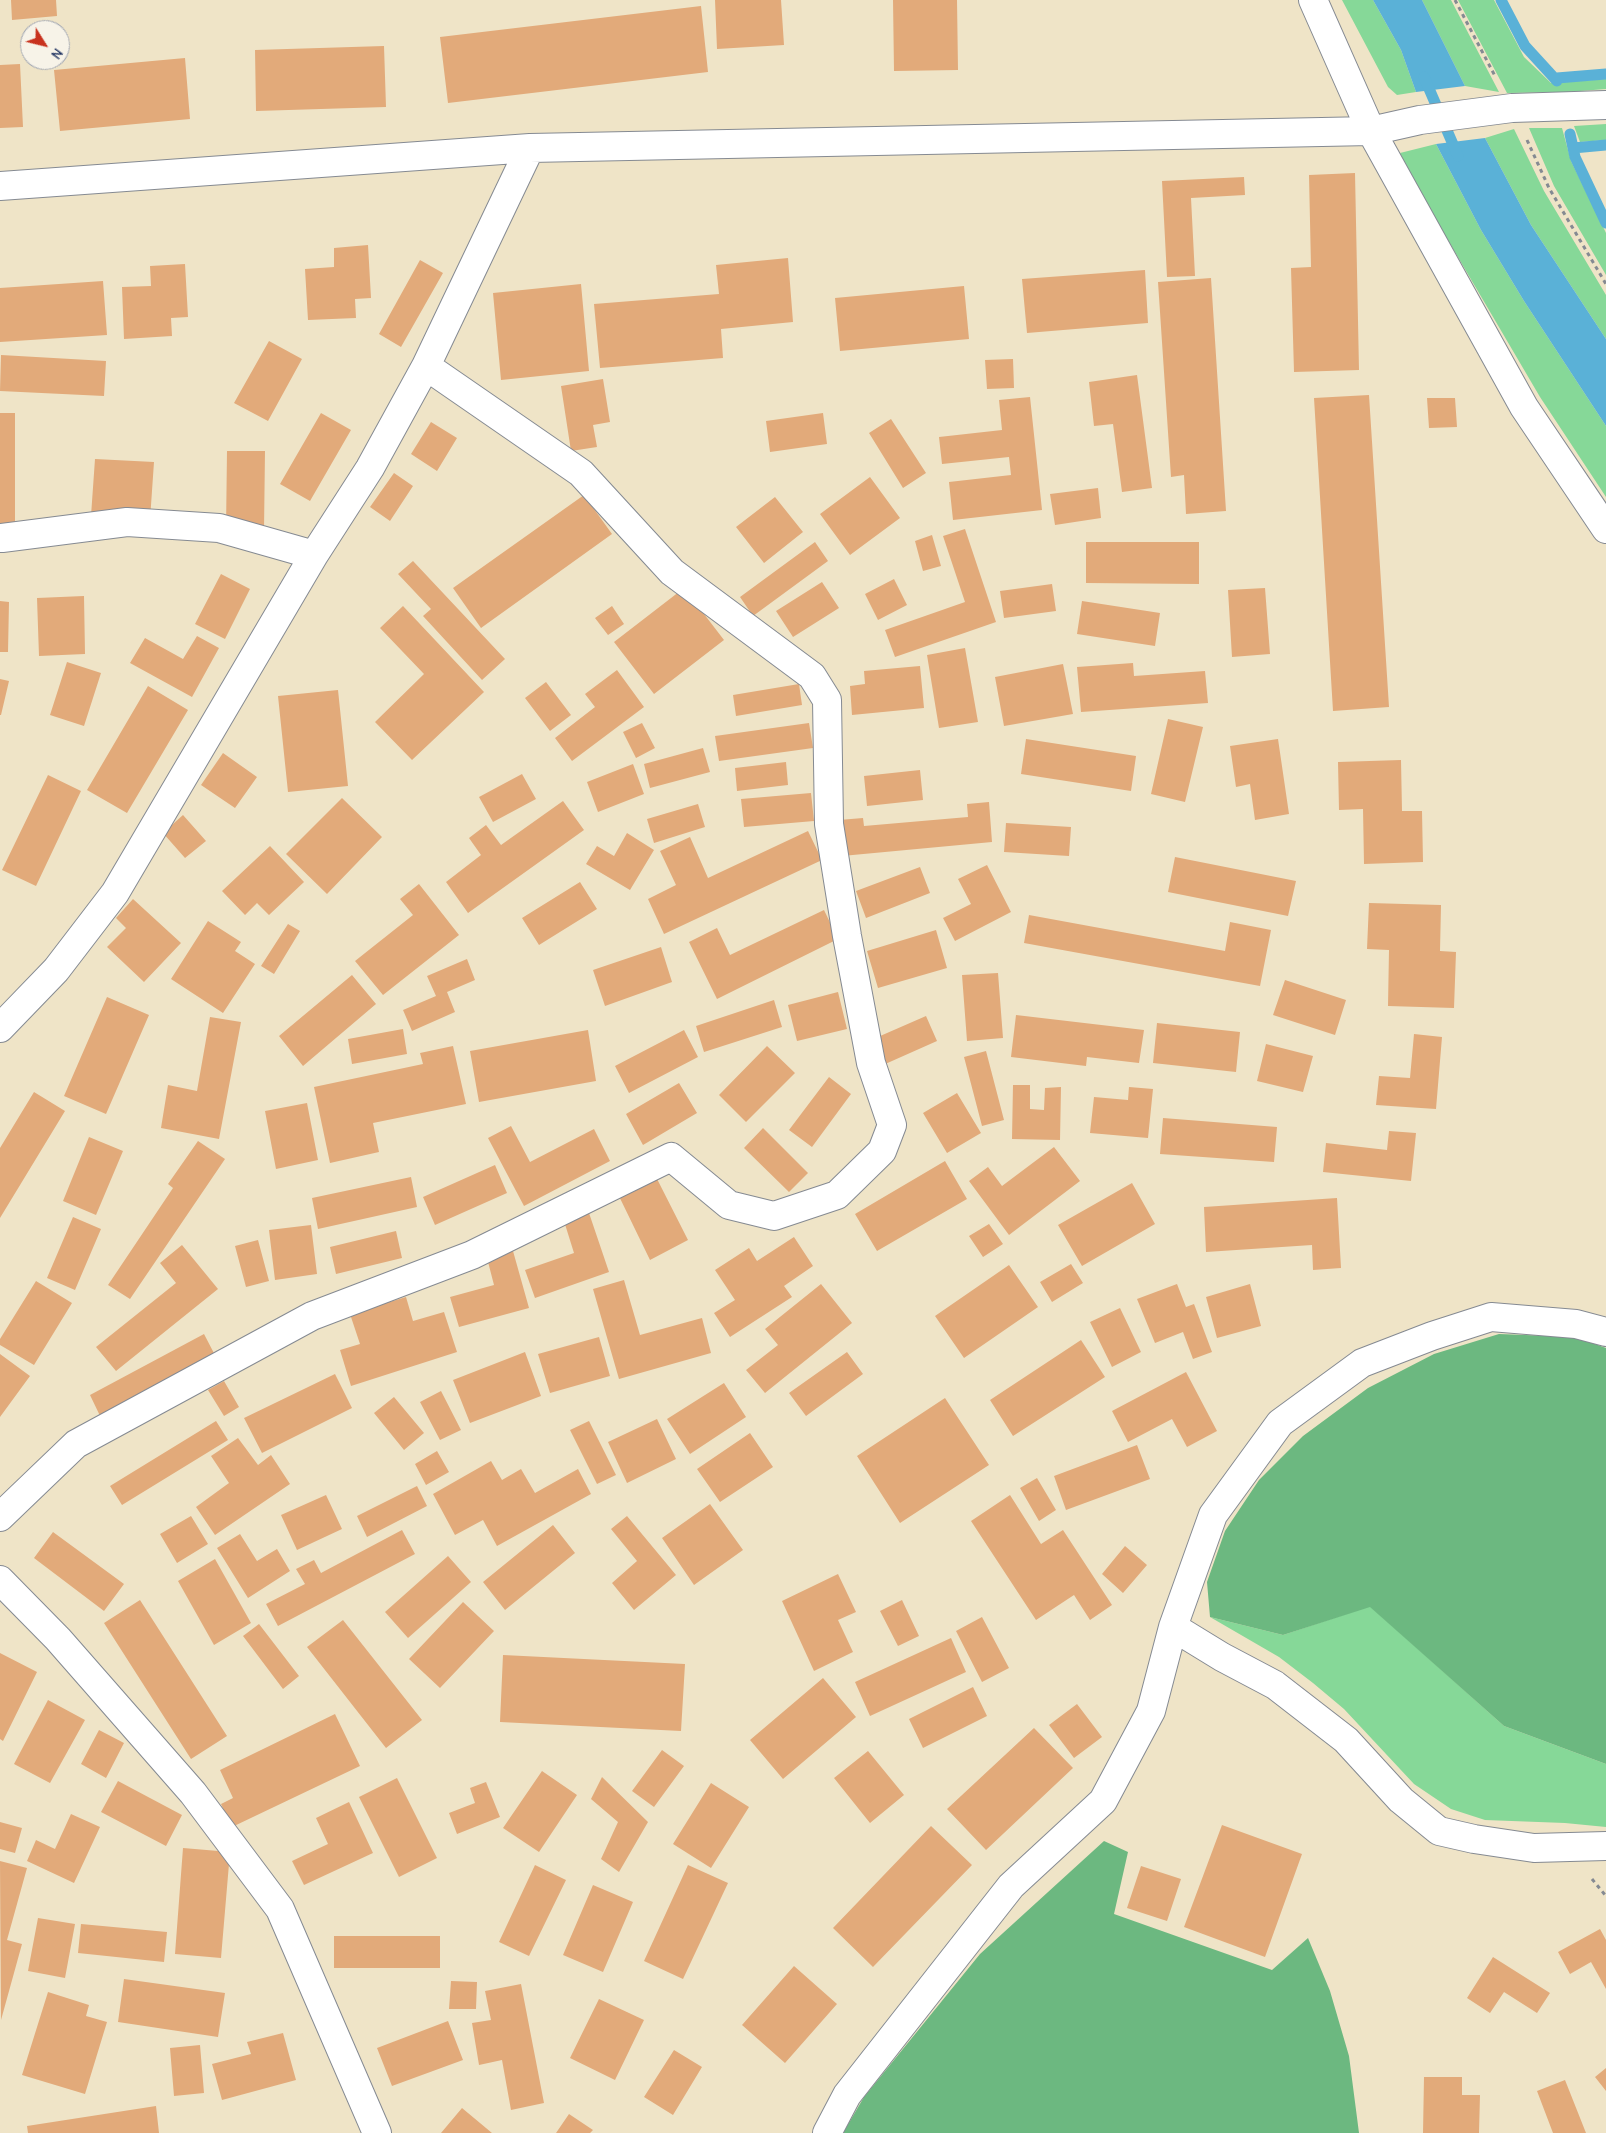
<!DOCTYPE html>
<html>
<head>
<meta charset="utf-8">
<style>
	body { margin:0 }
	#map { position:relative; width:1606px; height:2133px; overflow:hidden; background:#efe4c7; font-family:"Comic Neue",sans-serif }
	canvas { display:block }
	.north { position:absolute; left:20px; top:20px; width:50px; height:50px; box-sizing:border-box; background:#f7f3e8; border:1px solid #9fa5b1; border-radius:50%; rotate:126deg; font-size:14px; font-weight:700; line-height:20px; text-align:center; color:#1b2f5e }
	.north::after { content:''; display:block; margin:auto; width:18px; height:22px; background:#c8321e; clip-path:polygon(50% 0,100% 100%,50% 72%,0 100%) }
</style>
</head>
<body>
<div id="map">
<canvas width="1606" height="2133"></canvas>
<div class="north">N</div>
</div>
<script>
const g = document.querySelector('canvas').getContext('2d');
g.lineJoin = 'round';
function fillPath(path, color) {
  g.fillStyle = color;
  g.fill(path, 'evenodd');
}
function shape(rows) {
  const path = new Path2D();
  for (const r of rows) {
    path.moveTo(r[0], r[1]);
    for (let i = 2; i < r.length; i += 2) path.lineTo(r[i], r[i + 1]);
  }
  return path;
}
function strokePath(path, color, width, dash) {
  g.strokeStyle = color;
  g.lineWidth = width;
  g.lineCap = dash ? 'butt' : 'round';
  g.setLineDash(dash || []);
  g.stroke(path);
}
fillPath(shape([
	[1342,0,1373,0,1401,50,1416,92,1397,95,1388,87],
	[1422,0,1451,0,1499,92,1465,86],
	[1458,0,1494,0,1524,57,1551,83,1606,79,1606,89,1568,92,1507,93],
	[1606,124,1606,140,1580,142,1574,126],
	[1529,128,1562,128,1571,161,1606,233,1606,275,1554,186],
	[1514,129,1544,191,1606,295,1606,339,1531,225,1485,138],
	[1436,144,1481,230,1524,301,1606,426,1606,497,1540,397,1415,184,1400,153],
	[1370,1606,1504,1726,1606,1764,1606,1827,1565,1823,1485,1820,1451,1809,1414,1784,1344,1709,1313,1683,1279,1657,1210,1617,1283,1635]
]), '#86d898');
fillPath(shape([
	[1499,1334,1576,1337,1606,1348,1606,1764,1504,1726,1370,1607,1283,1635,1210,1617,1207,1582,1225,1531,1259,1480,1303,1436,1368,1388,1434,1354],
	[1104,1841,1128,1852,1114,1914,1272,1970,1308,1938,1330,1991,1349,2056,1359,2133,843,2133,864,2097,980,1954]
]), '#6cb880');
fillPath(shape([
	[1373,0,1422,0,1465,86,1416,92,1401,50],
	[1485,138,1531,225,1606,339,1606,426,1524,301,1481,230,1436,144]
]), '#5ab1d7');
strokePath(shape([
	[1501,0,1525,46,1557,81],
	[1424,77,1458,156],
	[1557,78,1606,74],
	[1570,134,1575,157,1606,223],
	[1573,148,1606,145]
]), '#5ab1d7', 11);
fillPath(shape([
	[11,0,56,0,57,16,12,20],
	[715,0,781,0,784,45,717,49],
	[893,0,957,0,958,70,894,71],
	[701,6,708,72,448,103,440,37],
	[384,46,386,107,256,111,255,50],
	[185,58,190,119,60,131,54,70],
	[20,64,23,127,0,128,0,65],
	[1355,173,1359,370,1294,372,1291,268,1311,267,1309,175],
	[1244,177,1245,195,1191,198,1195,276,1167,277,1162,181],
	[368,245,371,298,355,299,356,318,308,320,305,269,334,267,334,248],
	[788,258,793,322,721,329,723,358,600,368,594,304,719,294,716,265],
	[420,260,443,273,401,347,379,334],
	[185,264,188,317,171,318,172,336,124,339,122,287,151,286,150,266],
	[1145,270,1148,323,1027,333,1022,279],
	[1211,278,1226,511,1186,514,1184,475,1171,477,1158,282],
	[103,281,107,335,0,342,0,288],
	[581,284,589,371,501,380,493,293],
	[964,286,969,339,840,351,835,298],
	[269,341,302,359,268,421,234,403],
	[1,355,106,361,104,396,0,391],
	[1013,359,1014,388,987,389,985,360],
	[1137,375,1152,488,1122,492,1113,424,1094,426,1089,382],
	[603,379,610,422,593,425,597,447,571,451,561,386],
	[1369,395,1389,707,1333,711,1314,398],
	[1030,397,1042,510,953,520,949,482,1011,475,1009,457,942,464,939,437,1002,430,999,400],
	[1427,398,1455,398,1457,427,1429,428],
	[0,413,15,413,15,531,0,531],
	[321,413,351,430,310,501,280,484],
	[823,413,827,444,770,452,766,421],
	[891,419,926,473,903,488,869,433],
	[431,422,457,438,437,471,411,454],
	[227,451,265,451,264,530,226,530],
	[95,459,154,462,149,534,90,530],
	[394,473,413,486,390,521,370,507],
	[870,477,900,518,850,555,820,514],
	[1098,488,1101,518,1055,525,1050,494],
	[584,495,612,534,481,628,453,588],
	[775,497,803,532,764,563,736,527],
	[965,529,996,622,895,657,885,630,965,602,943,536],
	[932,535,941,566,923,571,915,541],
	[815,542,828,561,753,616,740,597],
	[1086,542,1199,542,1199,584,1086,583],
	[413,561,505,659,482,680,423,616,431,609,398,574],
	[221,574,250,589,225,639,195,624],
	[894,579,907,605,878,620,865,594],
	[822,582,839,608,793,637,776,611],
	[1052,584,1056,611,1004,618,1000,591],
	[684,588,724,640,654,694,614,642],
	[1265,588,1270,654,1232,657,1228,590],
	[84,596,85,654,39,656,37,598],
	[0,601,9,602,8,652,0,652],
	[1082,601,1160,613,1155,646,1077,634],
	[403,606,484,692,412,760,375,722,424,674,380,628],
	[612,606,624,624,608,635,595,618],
	[197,636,219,648,192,697,130,663,145,638,183,659],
	[965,648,978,722,939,728,927,655],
	[67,662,101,673,84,726,50,715],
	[1133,663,1134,676,1205,671,1208,703,1081,712,1077,667],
	[1063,664,1073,714,1004,726,995,677],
	[920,666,924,708,852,715,850,686,865,684,864,671],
	[617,670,644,707,572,761,555,738,595,707,585,694],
	[0,679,9,681,1,715,0,715],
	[546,682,571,715,550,731,525,698],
	[799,684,802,705,736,716,733,695],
	[148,686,188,710,127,813,87,790],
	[338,690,348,786,288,792,278,696],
	[1168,719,1203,727,1185,802,1151,794],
	[642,723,655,748,636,758,623,732],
	[809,723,813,748,719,761,715,736],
	[1026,739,1136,756,1131,791,1021,774],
	[1278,739,1289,814,1255,820,1250,784,1236,787,1230,746],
	[703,748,710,772,650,788,644,764],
	[223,753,257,777,235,808,201,785],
	[1401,760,1402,811,1422,811,1423,862,1364,864,1363,809,1339,810,1338,762],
	[786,762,788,785,737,791,735,768],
	[633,764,644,794,598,812,587,782],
	[920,770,923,800,867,806,864,776],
	[522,774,536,799,493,822,479,797],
	[48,775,81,791,36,886,2,870],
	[811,793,814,821,744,827,741,799],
	[342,798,382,837,327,894,286,854],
	[563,801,584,830,468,913,446,882,481,855,469,838,486,825,501,845],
	[989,802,992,842,842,856,839,820,863,818,864,826,968,817,967,804],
	[698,804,705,827,654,843,647,819],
	[183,815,206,841,185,858,163,833],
	[1006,823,1071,827,1069,856,1004,852],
	[808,831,822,860,664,934,648,899,676,885,660,851,690,837,708,878],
	[627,833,654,850,630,890,586,864,597,846,614,856],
	[270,846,304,882,269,915,257,903,245,915,222,891],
	[1175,857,1296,881,1288,916,1168,892],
	[987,865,1011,912,955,941,943,918,971,904,958,879],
	[920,867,930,893,866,918,856,891],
	[580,882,597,909,539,945,522,918],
	[419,884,459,935,383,995,355,961,413,915,400,899],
	[133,899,181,943,144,982,107,947,126,928,116,918],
	[1369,903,1441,905,1440,951,1456,952,1454,1008,1388,1006,1389,950,1367,949],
	[824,910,838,939,717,999,689,942,717,928,730,955],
	[1029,915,1225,951,1230,922,1271,930,1260,986,1024,943],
	[208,921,241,942,235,951,255,964,223,1013,171,979],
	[288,924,300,931,274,974,261,966],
	[936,930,947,968,878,988,867,951],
	[661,947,672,982,605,1006,593,970],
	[467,959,475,980,447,992,455,1012,412,1031,403,1010,436,996,427,976],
	[998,973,1003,1038,967,1041,962,975],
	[352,975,376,1004,303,1066,279,1036],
	[1285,980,1346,1000,1335,1035,1273,1015],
	[838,992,847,1029,797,1041,788,1005],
	[107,997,149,1015,106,1114,64,1096],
	[774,1000,782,1027,704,1052,696,1026],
	[1016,1015,1144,1030,1139,1063,1087,1057,1086,1066,1011,1057],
	[926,1016,937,1041,883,1065,871,1040],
	[210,1017,241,1022,219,1139,161,1128,168,1085,197,1091],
	[1157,1023,1240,1032,1236,1072,1153,1063],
	[403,1029,407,1054,352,1064,348,1039],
	[588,1030,596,1081,479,1102,470,1051],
	[684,1030,698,1057,629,1093,615,1066],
	[1414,1034,1442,1037,1436,1109,1376,1105,1379,1076,1410,1078],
	[1266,1044,1313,1056,1303,1092,1257,1081],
	[453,1046,466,1104,373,1123,379,1152,330,1163,314,1087,423,1064,420,1053],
	[767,1046,795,1073,746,1122,719,1095],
	[986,1051,1004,1120,982,1126,964,1057],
	[829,1077,851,1094,812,1147,789,1130],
	[679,1083,697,1113,643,1145,626,1114],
	[1013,1085,1030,1085,1030,1109,1044,1110,1045,1088,1061,1087,1060,1140,1012,1139],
	[1129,1087,1153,1089,1148,1138,1090,1133,1094,1097,1128,1100],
	[34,1092,65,1111,0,1218,0,1148],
	[957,1093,981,1133,947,1153,923,1113],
	[307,1103,318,1160,276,1169,265,1111],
	[1163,1118,1277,1127,1274,1162,1160,1154],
	[511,1126,530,1162,594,1129,610,1161,524,1206,488,1138],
	[763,1128,808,1173,789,1192,744,1148],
	[1389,1131,1416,1133,1411,1181,1323,1172,1326,1143,1387,1150],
	[89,1137,123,1151,96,1215,63,1201],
	[198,1141,225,1159,130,1299,108,1285,173,1188,168,1184],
	[1054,1147,1080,1181,1009,1235,969,1181,988,1167,1002,1186],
	[945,1161,967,1199,877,1251,855,1214],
	[495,1165,507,1193,435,1225,423,1197],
	[653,1171,688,1240,650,1260,616,1190],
	[411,1177,417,1207,318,1229,312,1198],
	[1132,1183,1155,1224,1082,1266,1058,1225],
	[1337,1198,1341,1268,1313,1270,1312,1245,1206,1252,1204,1207],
	[589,1213,609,1272,535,1298,525,1270,574,1253,564,1221],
	[73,1217,101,1229,75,1290,47,1278],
	[989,1224,1003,1244,983,1257,969,1236],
	[311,1225,317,1274,275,1280,269,1230],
	[396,1231,402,1258,336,1274,330,1247],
	[794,1237,813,1266,784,1286,792,1297,730,1337,714,1313,735,1300,715,1270,749,1248,757,1261],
	[258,1240,269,1281,246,1287,235,1246],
	[182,1245,218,1289,116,1371,96,1347,176,1283,160,1263],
	[513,1251,529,1308,459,1327,450,1297,494,1285,487,1258],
	[1071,1264,1083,1283,1052,1302,1040,1282],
	[1009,1265,1038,1307,964,1358,935,1316],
	[624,1280,640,1335,702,1318,711,1353,619,1379,593,1289],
	[36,1281,72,1303,34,1365,0,1345,0,1339],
	[821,1284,852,1323,765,1393,746,1370,778,1345,765,1329],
	[1177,1284,1186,1307,1194,1304,1212,1352,1193,1359,1183,1332,1155,1343,1137,1299],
	[1250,1284,1261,1326,1217,1338,1206,1297],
	[406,1297,413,1321,444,1312,457,1352,351,1386,340,1350,360,1344,350,1314],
	[1120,1308,1141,1352,1112,1367,1090,1322],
	[204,1334,217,1359,102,1420,90,1395],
	[599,1337,610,1376,550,1393,538,1354],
	[1081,1340,1105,1377,1013,1436,990,1400],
	[525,1352,541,1396,470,1423,453,1380],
	[847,1352,863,1374,806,1416,789,1393],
	[0,1354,30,1376,0,1417],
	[1186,1372,1217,1431,1187,1447,1172,1419,1128,1442,1112,1411],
	[335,1374,352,1408,262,1453,244,1418],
	[224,1381,239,1407,224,1416,208,1390],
	[724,1383,746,1417,690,1454,667,1419],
	[441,1391,461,1430,440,1440,420,1402],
	[394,1397,424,1433,404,1450,374,1413],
	[945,1398,989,1465,900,1523,857,1456],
	[657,1419,676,1459,627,1483,608,1442],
	[216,1421,228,1440,122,1505,110,1486],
	[589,1421,616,1475,597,1484,570,1430],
	[750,1433,773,1467,720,1502,697,1469],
	[238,1438,258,1465,271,1455,290,1484,215,1535,196,1507,229,1483,211,1456],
	[1137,1445,1150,1479,1066,1510,1054,1476],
	[437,1451,449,1472,426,1485,415,1464],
	[491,1461,502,1480,521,1469,535,1493,578,1469,591,1494,497,1546,483,1520,455,1535,433,1494],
	[1037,1478,1056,1510,1039,1521,1020,1488],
	[417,1486,427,1506,367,1537,357,1516],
	[326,1495,342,1529,297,1550,281,1515],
	[1010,1495,1041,1544,1063,1530,1112,1605,1090,1620,1074,1595,1036,1620,971,1521],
	[710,1504,743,1550,694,1585,662,1538],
	[191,1516,208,1544,177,1563,160,1534],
	[627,1516,676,1575,634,1610,612,1583,637,1561,611,1529],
	[553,1525,575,1553,505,1610,483,1582],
	[402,1530,415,1554,278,1626,266,1604,305,1584,296,1569,314,1560,321,1573],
	[53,1532,124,1584,104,1611,34,1558],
	[240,1534,257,1561,277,1549,290,1571,248,1598,217,1548],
	[1125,1546,1147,1565,1123,1593,1102,1574],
	[448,1556,471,1582,408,1638,385,1612],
	[215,1559,251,1623,214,1645,178,1581],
	[838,1574,856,1612,838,1620,853,1652,814,1671,782,1601],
	[140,1600,227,1736,191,1759,104,1623],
	[902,1600,919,1636,898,1646,880,1611],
	[463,1602,494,1631,440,1688,409,1659],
	[982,1617,1009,1668,982,1682,956,1631],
	[343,1620,422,1720,386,1748,307,1647],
	[259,1624,299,1676,283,1689,243,1636],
	[951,1638,966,1672,870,1716,855,1682],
	[0,1653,37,1672,3,1741,0,1739],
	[503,1655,685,1664,681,1731,500,1722],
	[823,1678,856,1717,783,1779,750,1740],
	[973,1687,987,1716,923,1748,909,1719],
	[48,1700,85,1720,50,1783,14,1764],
	[1077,1704,1102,1737,1074,1758,1049,1725],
	[335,1714,360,1766,232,1827,221,1804,233,1798,220,1770],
	[1034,1728,1073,1768,986,1850,947,1809],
	[99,1730,124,1743,106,1778,81,1764],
	[662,1750,684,1766,654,1807,632,1791],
	[868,1751,904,1795,870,1823,834,1778],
	[542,1771,577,1795,539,1852,503,1828],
	[602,1777,648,1822,619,1872,601,1859,618,1822,591,1799],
	[397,1778,437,1858,399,1877,359,1797],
	[118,1781,182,1815,166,1846,101,1812],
	[486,1782,500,1817,457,1834,449,1813,475,1803,470,1788],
	[711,1783,749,1807,711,1868,673,1844],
	[349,1802,373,1853,304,1885,292,1861,328,1844,316,1818],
	[71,1814,100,1827,74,1883,27,1861,36,1840,55,1849],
	[0,1822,22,1828,15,1853,0,1849],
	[1222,1825,1302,1854,1265,1957,1184,1927],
	[931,1826,972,1865,873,1967,833,1928],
	[183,1848,230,1852,221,1958,175,1954],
	[0,1861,27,1868,7,1940,22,1944,1,2020],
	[535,1865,566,1880,529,1956,499,1942],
	[688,1865,728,1883,683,1979,644,1961],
	[1141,1866,1181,1879,1167,1921,1127,1908],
	[593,1885,633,1902,603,1972,563,1955],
	[38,1918,75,1924,65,1978,28,1971],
	[81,1924,167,1932,164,1962,78,1953],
	[1600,1929,1606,1940,1606,1989,1591,1962,1570,1974,1558,1952],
	[334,1936,440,1936,440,1968,334,1968],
	[1493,1957,1550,1993,1537,2013,1504,1992,1490,2013,1467,1998],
	[794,1966,837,2004,785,2063,742,2025],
	[124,1979,225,1993,218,2037,118,2022],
	[451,1981,477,1982,476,2009,449,2009],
	[521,1984,544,2103,511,2110,502,2060,479,2065,472,2023,491,2020,485,1991],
	[48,1992,89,2005,86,2016,107,2022,85,2094,22,2075],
	[599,1999,644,2020,615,2080,570,2058],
	[448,2021,463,2060,392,2086,377,2048],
	[283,2033,296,2080,222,2100,212,2064,251,2054,247,2042],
	[200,2045,204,2093,174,2096,170,2048],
	[674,2050,702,2067,673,2115,644,2097],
	[1606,2068,1606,2091,1595,2077],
	[1424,2077,1462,2077,1462,2095,1480,2095,1479,2133,1423,2133],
	[1565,2080,1586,2133,1553,2133,1537,2091],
	[156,2106,159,2133,28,2133,27,2126],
	[462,2108,492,2133,441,2133],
	[569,2114,593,2130,590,2133,556,2133]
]), '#e2aa7a');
const minor = shape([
	[1606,105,1512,108,1420,120,1371,131,1524,407,1606,529],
	[0,186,530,148,1371,131,1313,0],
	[2,538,127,522,219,528,314,555],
	[0,1028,56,970,115,893,314,555,370,468,426,366,530,148],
	[0,1517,76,1444,312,1316,472,1255,671,1157,729,1205,774,1216,837,1195,882,1151,892,1125,871,1063,847,936,829,824,827,700,812,676,672,572,581,473,426,366],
	[0,1580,58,1639,193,1793,280,1909,377,2133],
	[1173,1627,1222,1657,1275,1685,1346,1740,1401,1800,1439,1831,1474,1839,1534,1848,1606,1846],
	[827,2133,847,2095,1011,1886,1103,1801,1151,1711,1173,1627,1213,1515,1280,1423,1362,1363,1432,1336,1491,1317,1576,1324,1606,1332]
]);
strokePath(minor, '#858a92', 30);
strokePath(shape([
	[1455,0,1495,76],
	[1527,140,1549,188,1606,284],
	[1592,1879,1606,1896]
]), '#858a92', 3, [4, 4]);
strokePath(minor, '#fff', 28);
</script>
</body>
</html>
